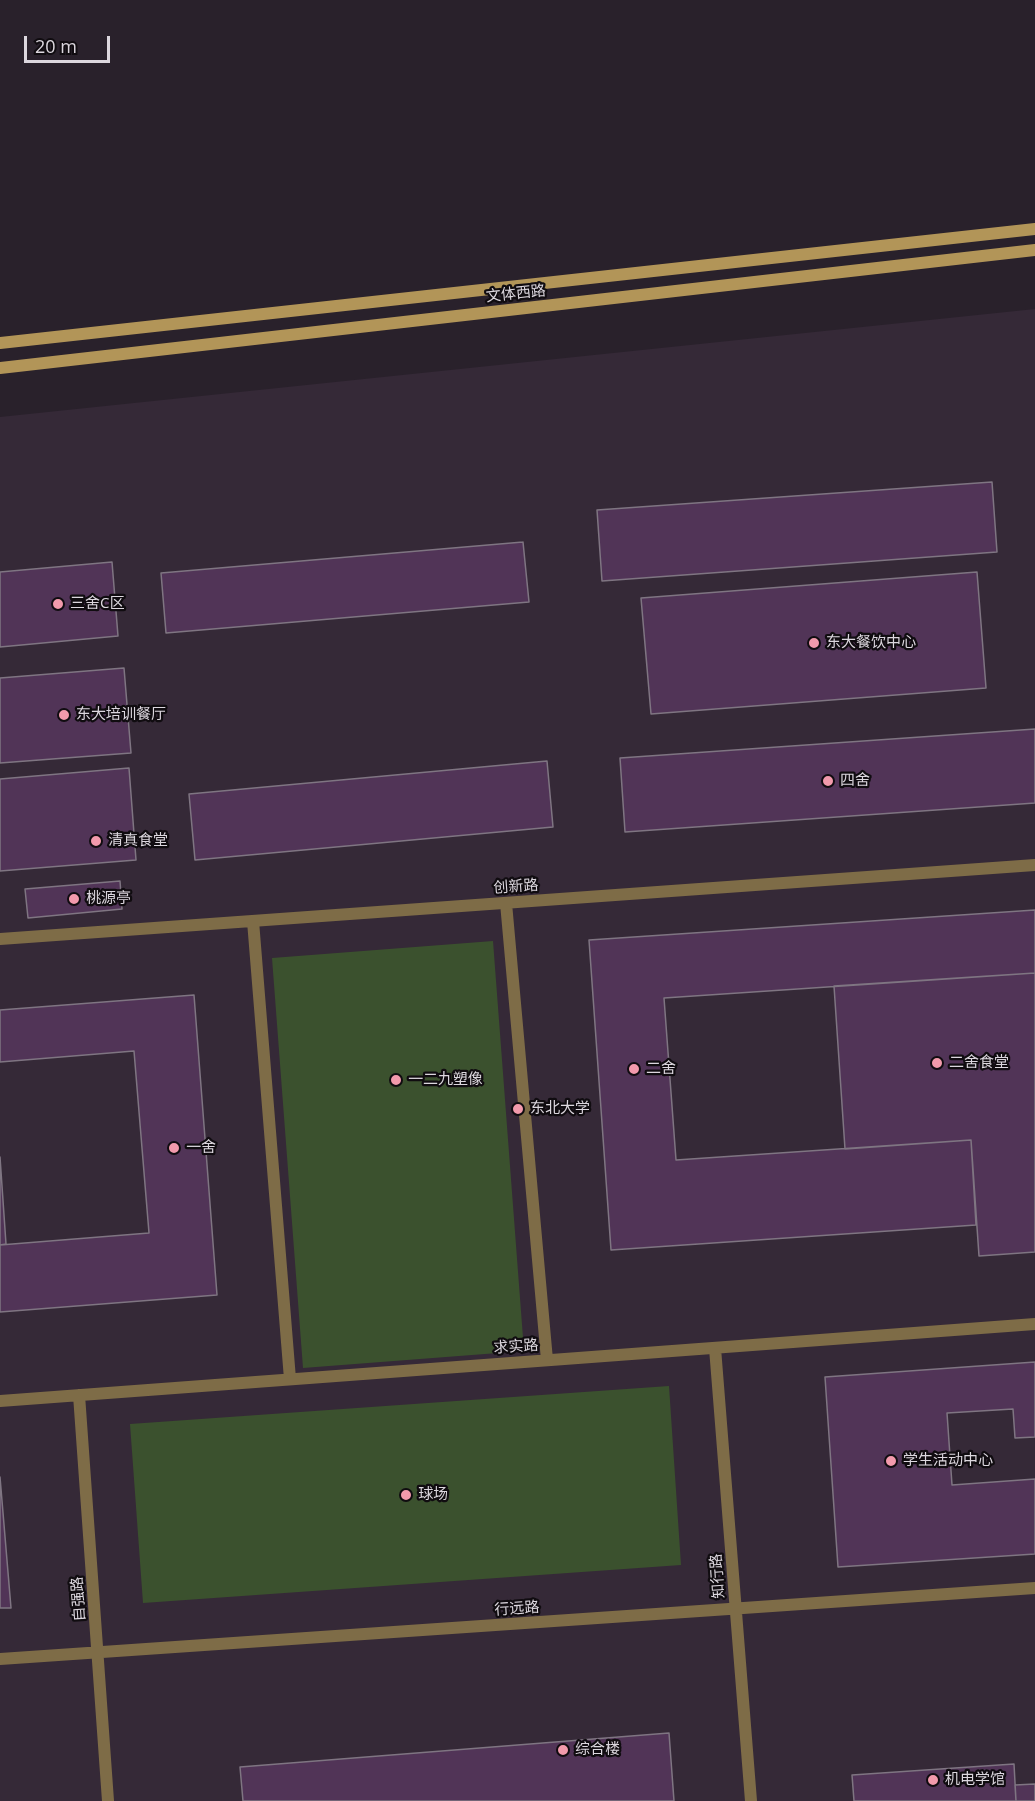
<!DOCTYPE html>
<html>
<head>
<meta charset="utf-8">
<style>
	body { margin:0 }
	#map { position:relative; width:1035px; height:1801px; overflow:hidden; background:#29212b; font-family:"Open Sans",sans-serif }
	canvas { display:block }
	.scale { position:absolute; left:24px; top:36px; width:86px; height:27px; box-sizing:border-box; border:3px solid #dcd7de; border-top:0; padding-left:8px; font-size:18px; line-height:21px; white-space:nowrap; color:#dcd7de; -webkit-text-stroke:4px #100c10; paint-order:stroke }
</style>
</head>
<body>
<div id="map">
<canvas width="1035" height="1801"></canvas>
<div class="scale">20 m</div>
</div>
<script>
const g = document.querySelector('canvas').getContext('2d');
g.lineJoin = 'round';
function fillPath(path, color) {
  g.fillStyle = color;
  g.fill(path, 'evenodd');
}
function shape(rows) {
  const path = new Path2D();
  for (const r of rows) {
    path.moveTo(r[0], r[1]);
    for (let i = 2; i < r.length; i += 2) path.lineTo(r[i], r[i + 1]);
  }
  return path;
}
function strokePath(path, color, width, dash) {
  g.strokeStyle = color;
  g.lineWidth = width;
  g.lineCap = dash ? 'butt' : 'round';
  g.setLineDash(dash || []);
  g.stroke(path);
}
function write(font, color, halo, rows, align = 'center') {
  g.font = font + ' "Open Sans","Noto Sans SC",sans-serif';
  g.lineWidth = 4.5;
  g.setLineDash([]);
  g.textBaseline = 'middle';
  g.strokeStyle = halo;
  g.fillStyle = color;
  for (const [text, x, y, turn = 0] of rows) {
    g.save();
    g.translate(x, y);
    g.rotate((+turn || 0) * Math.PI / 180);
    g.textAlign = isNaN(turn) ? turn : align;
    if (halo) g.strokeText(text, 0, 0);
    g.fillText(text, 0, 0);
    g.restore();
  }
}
fillPath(shape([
	[1035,309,1035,1801,0,1801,0,417]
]), '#352937');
fillPath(shape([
	[493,941,524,1351,303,1368,272,958],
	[669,1386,681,1565,143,1603,130,1424]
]), '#3b512e');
const building = shape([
	[992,482,997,552,602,581,597,510,992,482],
	[523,542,529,602,166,633,161,573,523,542],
	[112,562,118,636,0,647,0,572,112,562],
	[977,572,986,688,651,714,641,598,977,572],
	[124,668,131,753,0,763,0,678,124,668],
	[1035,729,1035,803,625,832,620,758,1035,729],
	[547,761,553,827,195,860,189,794,547,761],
	[129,768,136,860,0,871,0,779,129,768],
	[120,881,122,909,28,918,25,889,120,881],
	[1035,910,1035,973,664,998,676,1160,971,1140,976,1225,611,1250,589,940,1035,910],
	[1035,973,1035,1252,979,1256,971,1140,845,1149,834,986,1035,973],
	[194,995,217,1295,0,1312,0,1245,149,1233,134,1051,0,1062,0,1010,194,995],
	[0,1157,6,1244,0,1245,0,1157],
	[1035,1362,1035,1437,1015,1438,1013,1409,947,1413,952,1485,1035,1479,1035,1554,838,1567,825,1377,1035,1362],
	[0,1477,11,1608,0,1608,0,1477],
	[669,1733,674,1801,243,1801,240,1767,669,1733],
	[1014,1764,1016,1801,854,1801,852,1775,1014,1764],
	[1035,1784,1035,1801,1016,1801,1015,1785,1035,1784]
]);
fillPath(building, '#513457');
strokePath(building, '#7f7582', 1.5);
strokePath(shape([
	[506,903,547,1360],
	[253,921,290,1379],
	[0,939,1035,865],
	[715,1348,751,1801],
	[79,1395,108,1801],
	[0,1401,1035,1324],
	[0,1659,1035,1588]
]), '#7e6c47', 12);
strokePath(shape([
	[0,343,1035,229],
	[0,368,1035,250]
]), '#b29558', 12);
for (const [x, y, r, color] of [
	[58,604,6,"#f29aac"],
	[814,643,6,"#f29aac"],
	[64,715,6,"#f29aac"],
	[828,781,6,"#f29aac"],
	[96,841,6,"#f29aac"],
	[74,899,6,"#f29aac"],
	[937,1063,6,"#f29aac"],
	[634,1069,6,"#f29aac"],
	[396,1080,6,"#f29aac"],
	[518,1109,6,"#f29aac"],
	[174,1148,6,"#f29aac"],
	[891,1461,6,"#f29aac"],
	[406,1495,6,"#f29aac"],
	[563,1750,6,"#f29aac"],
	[933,1780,6,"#f29aac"]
]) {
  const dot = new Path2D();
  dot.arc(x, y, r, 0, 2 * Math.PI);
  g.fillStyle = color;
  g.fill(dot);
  strokePath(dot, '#100c10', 2);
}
write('15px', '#dcd7de', '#100c10', [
	["文体西路",516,294,-6],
	["创新路",516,887,-4],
	["求实路",516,1347,-4],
	["知行路",718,1576,-94],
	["自强路",79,1599,-94],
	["行远路",517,1609,-4]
]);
write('15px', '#dcd7de', '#100c10', [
	["三舍C区",70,604],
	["东大餐饮中心",826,643],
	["东大培训餐厅",76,715],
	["四舍",840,781],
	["清真食堂",108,841],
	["桃源亭",86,899],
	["二舍食堂",949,1063],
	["二舍",646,1069],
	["一二九塑像",408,1080],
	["东北大学",530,1109],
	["一舍",186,1148],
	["学生活动中心",903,1461],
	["球场",418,1495],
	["综合楼",575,1750],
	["机电学馆",945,1780]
], 'left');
</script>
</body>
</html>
